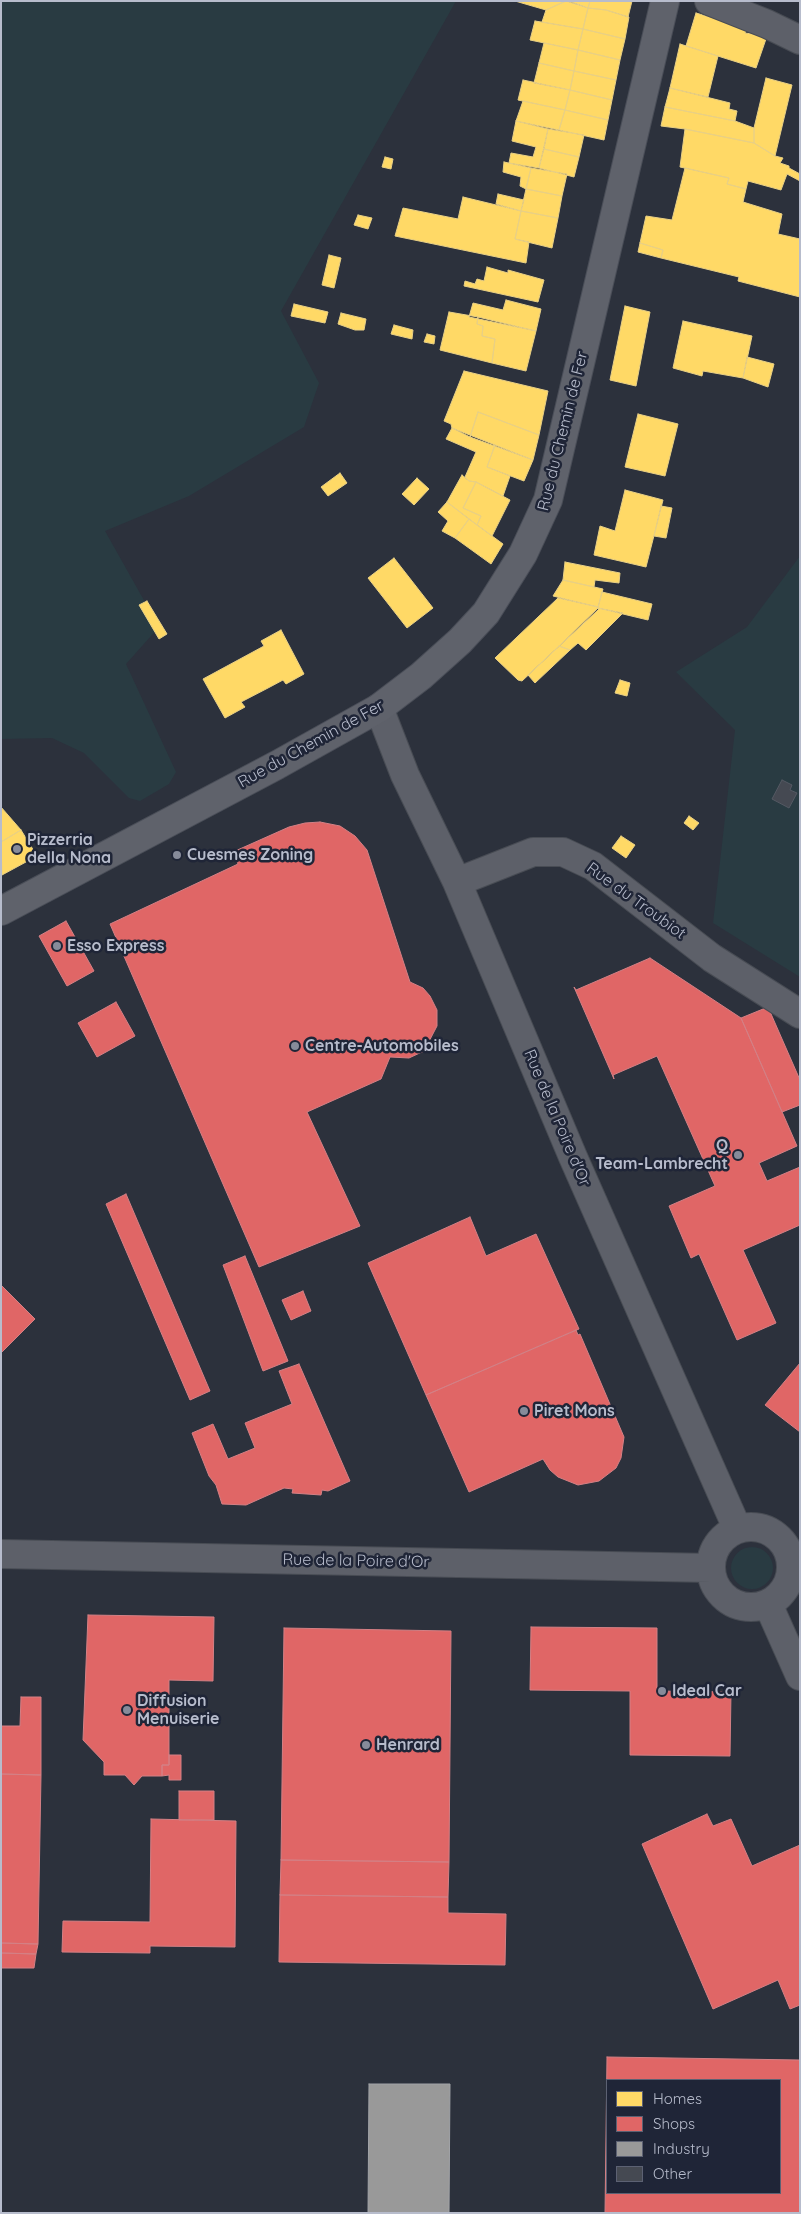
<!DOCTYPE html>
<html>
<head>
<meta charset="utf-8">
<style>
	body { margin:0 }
	#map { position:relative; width:801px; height:2214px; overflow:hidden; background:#2c313c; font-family:Quicksand,sans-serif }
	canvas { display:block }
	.frame { position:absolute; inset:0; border:2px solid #b7bccc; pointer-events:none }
	.legend { position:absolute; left:606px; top:2079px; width:175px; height:115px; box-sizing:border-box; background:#1f2537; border:1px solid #5c6173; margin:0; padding:6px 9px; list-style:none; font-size:15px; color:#b7bccc }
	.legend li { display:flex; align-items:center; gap:10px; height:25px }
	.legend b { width:25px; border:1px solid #5c6173 }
</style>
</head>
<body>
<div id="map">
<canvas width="801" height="2214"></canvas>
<div class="frame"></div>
<ul class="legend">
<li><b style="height:14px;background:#ffd966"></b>Homes</li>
<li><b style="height:14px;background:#e06666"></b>Shops</li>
<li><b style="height:14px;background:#999"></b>Industry</li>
<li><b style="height:14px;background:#454952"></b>Other</li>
</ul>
</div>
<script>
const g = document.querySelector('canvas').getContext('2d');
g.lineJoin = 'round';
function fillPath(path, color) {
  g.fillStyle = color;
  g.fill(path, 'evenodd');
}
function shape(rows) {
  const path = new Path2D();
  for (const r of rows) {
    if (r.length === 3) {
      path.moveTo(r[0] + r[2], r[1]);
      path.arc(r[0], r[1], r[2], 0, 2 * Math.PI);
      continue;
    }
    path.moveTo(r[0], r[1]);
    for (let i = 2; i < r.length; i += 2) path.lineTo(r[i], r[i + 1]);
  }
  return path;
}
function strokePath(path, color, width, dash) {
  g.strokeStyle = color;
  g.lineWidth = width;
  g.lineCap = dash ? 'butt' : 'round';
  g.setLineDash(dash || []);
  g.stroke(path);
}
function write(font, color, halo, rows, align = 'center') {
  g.font = font + ' Quicksand,sans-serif';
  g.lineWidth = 5;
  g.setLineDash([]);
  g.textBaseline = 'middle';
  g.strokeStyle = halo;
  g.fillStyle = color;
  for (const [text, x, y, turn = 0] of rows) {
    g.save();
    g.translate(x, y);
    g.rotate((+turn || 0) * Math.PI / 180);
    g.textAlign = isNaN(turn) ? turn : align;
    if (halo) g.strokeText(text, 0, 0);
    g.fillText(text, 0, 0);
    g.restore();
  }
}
fillPath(shape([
	[1,1,456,1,281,311,319,383,304,427,189,496,105,531,159,627,126,664,176,772,169,784,140,801,129,798,84,753,52,738,1,739],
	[800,556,800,977,713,923,735,730,676,672,747,627],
	[752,1568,21]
]), '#293b42');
const homes = shape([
	[515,1,566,1,546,10,515,1],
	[566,1,588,8,583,29,542,22,546,10,566,1],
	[569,1,590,1,588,8,569,1],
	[590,1,632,1,628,17,606,10,588,8,590,1],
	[588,8,606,10,629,17,625,39,583,29,588,8],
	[696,13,747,28,745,33,767,36,756,68,686,46,696,13],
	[535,21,583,29,578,50,530,40,535,21],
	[583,29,625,39,620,60,578,50,583,29],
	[544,43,578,50,574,71,539,63,544,43],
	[680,44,718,56,708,97,670,88,680,44],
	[578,50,620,60,616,80,574,71,578,50],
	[539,63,574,71,570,90,534,83,539,63],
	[574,71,616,80,612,100,570,90,574,71],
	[766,78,792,85,775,156,754,143,754,128,766,78],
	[523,80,570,90,565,110,518,100,523,80],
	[670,88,730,103,729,109,737,111,735,121,665,107,670,88],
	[570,90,612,100,608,120,565,110,570,90],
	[523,101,565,110,559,130,516,121,523,101],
	[665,107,735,121,754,128,754,143,685,129,661,126,665,107],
	[565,110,608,120,604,140,559,130,565,110],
	[516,121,548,129,539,168,509,163,511,153,533,157,536,147,512,141,516,121],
	[548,129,584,135,579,157,544,149,548,129],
	[685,129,754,143,775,156,783,158,780,163,789,166,789,168,800,174,800,181,787,174,781,190,748,181,746,189,727,184,729,178,680,167,685,129],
	[544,149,579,157,574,177,539,168,544,149],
	[385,157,393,159,391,169,382,167,385,157],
	[504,162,531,168,526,189,520,186,521,177,503,172,504,162],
	[531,168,567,174,562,196,526,189,531,168],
	[685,168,729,178,727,184,746,189,743,202,782,214,778,234,800,239,800,297,738,281,739,277,661,258,663,250,640,243,646,216,672,220,685,168],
	[526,189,562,196,558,218,521,211,526,189],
	[498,194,524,200,521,211,496,204,498,194],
	[463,197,521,211,515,239,529,242,526,263,395,236,403,208,458,219,463,197],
	[521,211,558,218,552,248,515,239,521,211],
	[358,215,372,218,368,229,354,225,358,215],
	[640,243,663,250,661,258,638,252,640,243],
	[329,255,341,258,334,288,322,285,329,255],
	[487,267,508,273,508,270,544,280,538,302,464,286,465,281,475,284,477,279,484,281,487,267],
	[506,300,541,309,536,331,469,317,473,303,503,310,506,300],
	[294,304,328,312,325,323,291,316,294,304],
	[625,306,650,312,636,386,610,380,625,306],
	[449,312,478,317,477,324,483,326,482,336,495,339,492,363,440,350,449,312],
	[341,313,366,319,364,330,355,330,338,324,341,313],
	[478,317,536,331,526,371,492,363,495,339,482,336,483,326,477,324,478,317],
	[683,321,752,336,743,378,703,371,702,376,673,368,683,321],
	[394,325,413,330,412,339,391,334,394,325],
	[427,334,435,336,434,344,424,342,427,334],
	[747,357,774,364,768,387,743,378,747,357],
	[464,371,548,391,539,435,478,412,470,437,452,428,451,424,444,421,464,371],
	[478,412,539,435,533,460,470,437,478,412],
	[638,414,678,424,665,476,625,467,638,414],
	[452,428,495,445,487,467,510,476,503,496,476,482,469,481,465,477,476,452,446,439,452,428],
	[495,445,533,460,524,481,487,467,495,445],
	[340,473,347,483,328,496,321,487,340,473],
	[462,475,469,481,476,482,463,508,481,516,477,525,447,502,462,475],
	[417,478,429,489,414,505,402,494,417,478],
	[476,482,510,500,492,536,477,525,481,516,463,508,476,482],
	[625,490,663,500,646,567,594,555,600,526,615,531,625,490],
	[447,502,469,519,455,538,442,531,448,521,438,512,447,502],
	[661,506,672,508,666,538,654,536,661,506],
	[469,519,503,544,491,564,455,538,469,519],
	[394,558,433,608,407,628,368,578,394,558],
	[565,562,620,573,619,583,595,580,594,587,563,580,565,562],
	[563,580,603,589,598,607,553,596,563,580],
	[602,592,652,604,648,620,598,608,602,592],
	[558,598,598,607,599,609,522,681,518,680,495,658,558,598],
	[147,601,167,634,159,639,139,605,147,601],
	[598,608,623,613,586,650,578,643,570,650,559,646,598,608],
	[281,630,304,674,286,684,283,680,268,688,241,702,245,707,225,718,203,679,264,646,261,641,281,630],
	[559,646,570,650,535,683,528,675,559,646],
	[620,680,630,683,627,696,615,693,620,680],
	[1,807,21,830,1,842,1,807],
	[689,816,699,823,693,830,684,823,689,816],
	[21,830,37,856,2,875,1,842,21,830],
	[621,836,635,845,626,858,612,848,621,836]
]);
fillPath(homes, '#ffd966');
strokePath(homes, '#e9d085', 1);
const shops = shape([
	[320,822,340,826,355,836,367,850,410,982,423,988,430,996,437,1010,437,1026,424,1051,409,1058,390,1057,381,1079,307,1112,360,1226,259,1267,110,924,238,864,233,852,289,827,305,823,320,822],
	[66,921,94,971,67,986,39,936,66,921],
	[650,958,741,1018,797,1146,759,1163,767,1181,800,1167,800,1225,743,1250,776,1323,737,1340,699,1254,691,1258,669,1206,715,1186,657,1056,613,1075,614,1079,574,987,576,990,650,958],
	[116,1002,135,1036,97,1057,78,1023,116,1002],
	[768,1007,800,1080,800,1105,782,1112,741,1018,768,1007],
	[126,1194,210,1391,190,1400,106,1204,126,1194],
	[470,1217,486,1256,536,1234,579,1329,426,1395,368,1263,470,1217],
	[245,1256,288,1361,263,1371,223,1265,245,1256],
	[1,1285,35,1319,1,1353,1,1285],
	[303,1291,311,1311,291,1320,282,1300,303,1291],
	[576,1330,578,1335,580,1334,624,1437,621,1458,616,1468,599,1481,578,1485,558,1477,550,1470,543,1459,469,1492,426,1395,576,1330],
	[800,1363,800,1432,765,1405,800,1363],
	[299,1364,350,1481,328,1491,322,1490,321,1495,292,1493,293,1489,284,1488,246,1505,222,1504,216,1485,209,1476,192,1433,213,1424,228,1459,255,1448,245,1423,292,1404,279,1371,299,1364],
	[88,1615,214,1617,213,1681,169,1680,169,1765,162,1765,162,1776,142,1776,134,1785,125,1775,104,1775,104,1762,83,1740,88,1615],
	[531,1627,657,1628,657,1691,731,1692,730,1756,630,1755,630,1691,530,1690,531,1627],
	[284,1628,451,1631,449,1862,281,1860,284,1628],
	[21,1697,41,1697,41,1775,1,1774,1,1726,20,1726,21,1697],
	[169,1755,181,1755,181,1780,169,1780,169,1775,162,1776,162,1765,169,1765,169,1755],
	[1,1774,41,1775,38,1944,1,1943,1,1774],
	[179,1791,214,1791,214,1820,179,1820,179,1791],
	[707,1814,713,1826,731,1819,752,1866,800,1845,800,2005,790,2009,778,1980,713,2009,642,1844,707,1814],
	[151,1819,236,1821,235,1947,150,1946,150,1953,62,1952,63,1921,150,1922,151,1819],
	[281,1860,449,1862,448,1897,280,1895,281,1860],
	[280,1895,448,1897,448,1913,506,1914,505,1965,279,1962,280,1895],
	[1,1943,38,1944,36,1954,1,1953,1,1943],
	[1,1953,36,1954,34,1968,1,1968,1,1953],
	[607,2057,800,2060,800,2213,605,2213,607,2057],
	[607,2080,780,2080,780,2193,607,2193,607,2080]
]);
fillPath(shops, '#e06666');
strokePath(shops, '#d48085', 1);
const industry = shape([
	[369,2084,450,2084,449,2213,368,2213,369,2084]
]);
fillPath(industry, '#999');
strokePath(industry, '#a2a4a8', 1);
const building = shape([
	[782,780,792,785,790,790,797,793,789,808,772,799,782,780]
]);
fillPath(building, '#454952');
strokePath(building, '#545963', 1);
const minor = shape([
	[709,1,767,24,800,40],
	[379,708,405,775,457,882,573,1157,737,1528],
	[457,882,533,852,563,852,593,866,712,958,800,1014],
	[751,1567,40],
	[1,1554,711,1568],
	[768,1604,800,1676]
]);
const major = shape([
	[1,911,277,765,379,708,421,676,460,641,486,613,523,554,548,500,665,1]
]);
strokePath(minor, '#484c54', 30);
strokePath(major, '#4a4e58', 30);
strokePath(minor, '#5d6069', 28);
strokePath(major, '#5f626b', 28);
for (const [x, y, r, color] of [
	[17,849,5,"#868b9a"],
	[177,855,5,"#868b9a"],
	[57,946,5,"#868b9a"],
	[295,1046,5,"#868b9a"],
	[738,1155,5,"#868b9a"],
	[524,1411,5,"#868b9a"],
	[662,1691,5,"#868b9a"],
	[127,1710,5,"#868b9a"],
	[366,1745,5,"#868b9a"]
]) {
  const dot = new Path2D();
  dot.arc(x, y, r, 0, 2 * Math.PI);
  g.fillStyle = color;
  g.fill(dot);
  strokePath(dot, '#1f2537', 2);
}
write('16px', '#b7bccc', '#1f2537', [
	["Rue du Chemin de Fer",563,431,-76],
	["Rue du Chemin de Fer",311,744,-29],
	["Rue du Troubiot",636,901,36],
	["Rue de la Poire d'Or",557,1118,67],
	["Rue de la Poire d'Or",356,1561,1]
]);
write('bold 16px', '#b7bccc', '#1f2537', [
	["Pizzerria",27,840],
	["della Nona",27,858],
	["Cuesmes Zoning",187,855],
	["Esso Express",67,946],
	["Centre-Automobiles",305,1046],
	["Q",728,1146,"right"],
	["Team-Lambrecht",728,1164,"right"],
	["Piret Mons",534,1411],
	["Ideal Car",672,1691],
	["Diffusion",137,1701],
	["Menuiserie",137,1719],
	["Henrard",376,1745]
], 'left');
</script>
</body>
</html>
